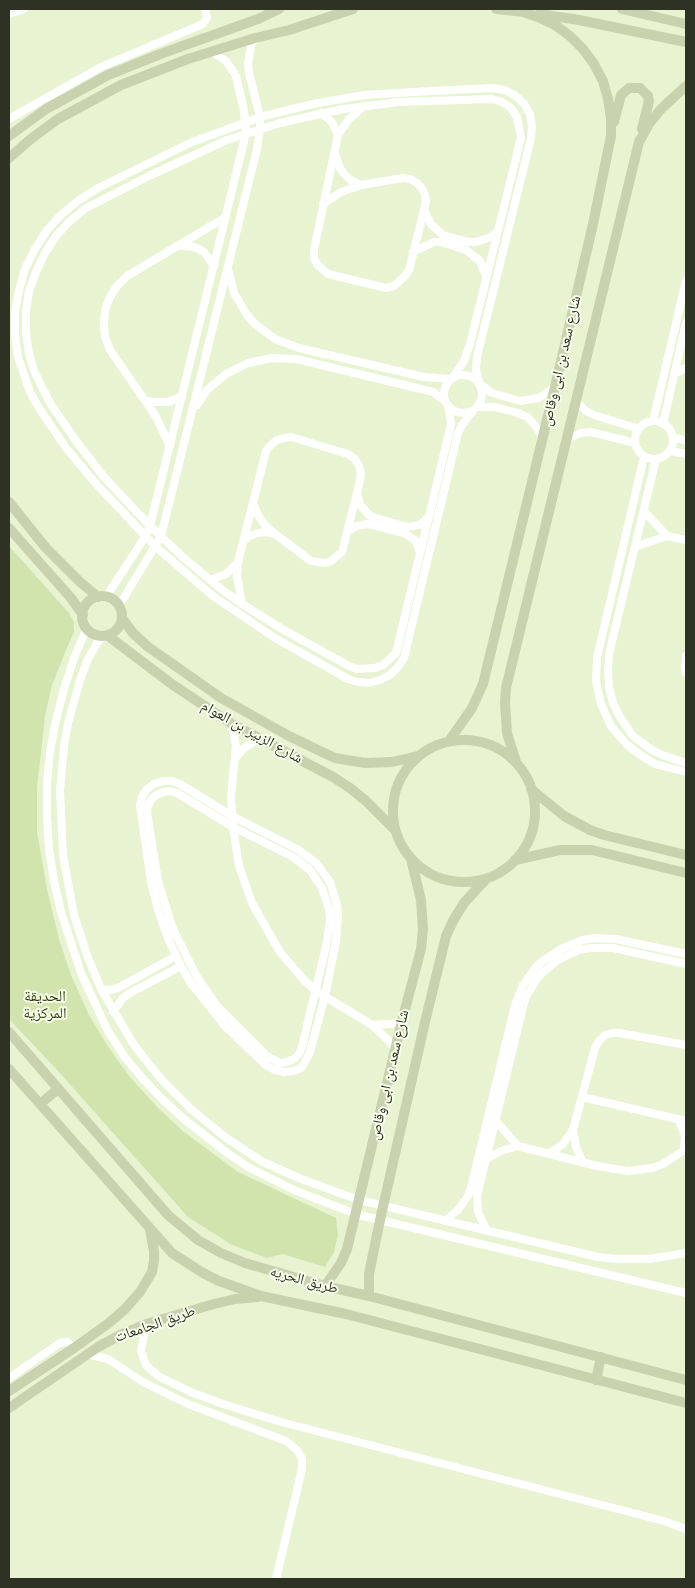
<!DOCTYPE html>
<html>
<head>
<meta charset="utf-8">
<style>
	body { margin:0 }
	#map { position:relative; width:695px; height:1588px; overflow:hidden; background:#e8f3d2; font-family:Inter,sans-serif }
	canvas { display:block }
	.frame { position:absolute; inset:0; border:10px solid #2e3225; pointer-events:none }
</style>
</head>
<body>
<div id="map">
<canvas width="695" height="1588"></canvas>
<div class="frame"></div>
</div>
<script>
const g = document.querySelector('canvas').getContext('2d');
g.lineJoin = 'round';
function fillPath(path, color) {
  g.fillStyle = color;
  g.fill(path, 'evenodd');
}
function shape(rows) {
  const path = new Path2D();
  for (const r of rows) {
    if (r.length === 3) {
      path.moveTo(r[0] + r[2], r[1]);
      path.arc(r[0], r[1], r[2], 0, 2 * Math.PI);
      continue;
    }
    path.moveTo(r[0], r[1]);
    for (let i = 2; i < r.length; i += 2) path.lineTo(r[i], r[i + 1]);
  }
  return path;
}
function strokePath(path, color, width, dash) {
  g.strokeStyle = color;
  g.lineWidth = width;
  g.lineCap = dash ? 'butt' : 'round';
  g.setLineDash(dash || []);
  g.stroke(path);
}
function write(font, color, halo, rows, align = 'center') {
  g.font = font + ' Inter,"Noto Naskh Arabic",sans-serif';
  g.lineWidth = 4;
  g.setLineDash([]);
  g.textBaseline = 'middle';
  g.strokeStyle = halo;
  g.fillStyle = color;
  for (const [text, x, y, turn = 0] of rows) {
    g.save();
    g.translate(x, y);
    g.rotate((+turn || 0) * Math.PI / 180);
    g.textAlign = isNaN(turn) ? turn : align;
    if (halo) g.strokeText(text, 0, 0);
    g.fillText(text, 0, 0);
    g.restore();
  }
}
fillPath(shape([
	[9,546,69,613,74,622,74,632,66,650,52,685,45,716,37,788,37,832,47,889,59,939,71,975,89,1015,107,1045,129,1076,159,1109,184,1132,238,1172,336,1218,338,1235,334,1252,325,1267,282,1254,267,1258,232,1245,188,1217,58,1071,9,1019]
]), '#d2e4ae');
strokePath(shape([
	[9,14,24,9],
	[321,113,332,122,338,135],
	[9,119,101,67,203,24,207,18,205,9],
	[335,153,340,168,345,175,352,181,361,185],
	[323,204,341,192,361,185,403,178,410,179,417,183,422,188,425,195,426,202,409,270,405,276,394,286,386,288,328,274,317,264,314,258,314,250,338,135,349,119,363,107],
	[424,210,431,224,443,235,468,242,476,242,491,237,497,232],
	[180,246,189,246,197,248,204,252,214,266],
	[413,252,434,242,441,242,466,250,480,261,486,276],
	[228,269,234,293,247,315,255,324,275,339,299,348,424,377,451,379],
	[675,373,686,368],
	[463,394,19],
	[480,384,492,393,520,401,539,398,555,387],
	[145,400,152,402,168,402,182,396],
	[575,400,586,411,594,415,639,429],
	[197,405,207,390,226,374,248,363,272,358,296,359,425,390,433,392,445,401],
	[448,405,451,424,449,433,396,653,383,665,375,668,357,669,349,666,282,629,242,604,221,589,185,559,150,526,104,477,76,441,50,403,34,371,29,354,26,332,26,311,29,291,36,272,45,253,56,236,70,221,86,208,151,175,227,140,280,123,343,109,399,102,492,99,502,102,511,108,517,117,521,138,470,344,464,361,453,377],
	[477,407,495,407,518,413,527,417,534,424,539,431,542,440],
	[473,411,462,425,458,433,404,658,398,667,390,675,380,680,369,683,358,682,348,679,275,638,213,596,156,547,98,486,66,448,39,408,30,392,18,357,15,334,15,312,19,290,25,269,35,249,47,230,62,214,79,200,98,188,190,143,260,117,313,104,364,95,431,91,493,88,505,90,516,96,524,104,530,114,532,126,531,138,477,357,476,370,479,382],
	[653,421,686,281],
	[654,440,19],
	[663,424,686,323],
	[673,437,686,441],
	[566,439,581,433,591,432,635,443],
	[170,446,155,415,110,350,105,337,104,324,105,310,110,297,117,286,127,276,226,217],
	[670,451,686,454],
	[644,457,597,658,596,681,601,704,611,726,626,744,645,758,655,764,686,772],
	[656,459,609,654,608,670,609,687,613,703,620,717,633,736,652,750,662,755,686,763],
	[357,494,361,506,370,516,407,527,419,525,428,518],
	[644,511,667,536],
	[348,531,357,526,368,524,404,533,415,540,420,552],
	[243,542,249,536,258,533,266,532,273,534],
	[635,547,667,536,686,540],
	[210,580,226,574,238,562],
	[106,597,145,537,150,526,246,133,244,111,236,76,226,61,212,52],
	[242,604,237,576,238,562,243,542,253,503,266,451,271,445,277,440,284,438,291,437,348,454,355,459,359,466,361,473,360,481,342,552,331,561,325,563,311,561,275,534,265,525,258,515,253,503],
	[119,606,161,536,257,149,260,129,260,117,249,73,248,64,251,46,255,38],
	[87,628,74,658,64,689,56,720,50,752,47,784,47,817,49,849,54,881,61,912,81,973,108,1031,124,1056,143,1079,163,1100,184,1119,226,1152,248,1167,296,1191,356,1214,380,1220,686,1293],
	[104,636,97,643,88,659,80,680,68,723,64,746,60,791,63,855,74,915,87,955,101,989,134,1045,161,1079,191,1109,225,1137,261,1161,301,1179,359,1200,598,1257,616,1259,649,1259,686,1253],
	[686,656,685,668,686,673],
	[232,724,236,746,231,796,233,827,239,866,252,903,280,952,303,979,316,991,372,1025,388,1040,395,1049],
	[236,757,243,749,260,738],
	[163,781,172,781,180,784,232,816,297,849,316,863,330,882,337,905,338,916,336,942,325,996,310,1052,305,1062,301,1068,294,1071,284,1072,275,1070,267,1066,225,1026,190,982,181,966,170,943,159,913,151,882,140,805,142,797,147,789,154,784,163,781],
	[170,791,177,793,233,827,293,857,310,870,322,888,329,909,330,920,327,942,302,1047,299,1054,294,1059,287,1062,280,1063,267,1056,218,1007,197,977,173,929,158,881,147,813,148,806,151,800,156,795,163,792,170,791],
	[101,989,110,990,118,988,176,956],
	[113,1012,123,998,130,993,181,966],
	[372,1025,392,1024,402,1021],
	[582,1097,686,1121],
	[679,1120,685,1135,684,1151],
	[496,1121,518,1146],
	[573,1130,576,1147,583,1163],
	[549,1154,563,1144,573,1130,595,1048,599,1041,605,1035,612,1033,619,1033,686,1045],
	[486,1159,501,1151,518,1146,597,1166,628,1171,652,1168,663,1164,686,1149],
	[445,1221,458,1210,468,1196,471,1188,515,1005,523,985,536,967,544,960,563,948,583,940,594,938,616,939,686,954],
	[487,1231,478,1212,477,1196,523,1007,526,997,536,980,543,972,558,960,579,950,590,948,613,948,686,964],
	[146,1324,141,1351,146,1365,158,1376,193,1393,226,1405,281,1422,664,1521,686,1529],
	[87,1354,108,1359,143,1382,188,1404,286,1441,298,1451,302,1459,302,1469,276,1579],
	[9,1378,60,1343,67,1342,74,1348]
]), '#fff', 8);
strokePath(shape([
	[496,9,525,12],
	[622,9,686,24],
	[539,14,579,20,686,42],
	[614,122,621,95,629,88,640,88,648,96,649,101,642,129],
	[9,136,46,109,108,75,163,53,258,19,279,9],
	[9,158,32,138,58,119,121,85,188,59,255,38,289,30,353,9],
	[9,502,46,548,80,582,98,597],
	[9,528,71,598,83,615],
	[102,616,20],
	[122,618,133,633,147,646,221,698,289,736,320,751,335,758,365,763,392,762,418,756],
	[107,635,173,685,232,724,333,777,350,788,366,801,395,830],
	[464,811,71],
	[449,741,472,708,483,684,555,387,593,224,611,136,611,118,608,99,603,81,594,64,583,49,570,36,555,25,538,17,520,11],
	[516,762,507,733,505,703,506,688,639,142,649,124,661,109,686,86],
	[531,789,564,816,590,830,604,835,686,855],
	[515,860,560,850,592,850,686,873],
	[9,1032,168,1215,198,1240,221,1253,245,1263,325,1286,369,1296,686,1380],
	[9,1069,172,1253,203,1273,219,1281,261,1296,346,1314,686,1403],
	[40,1104,58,1089],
	[325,1286,341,1263,347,1249,402,1021,421,949,423,929,421,900,411,859],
	[369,1296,369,1274,380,1220,425,1022,446,936,454,919,464,903,486,879],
	[596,1380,601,1357],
	[9,1391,74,1348,109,1323,125,1309,140,1292,152,1272,154,1261,154,1251,150,1230],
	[9,1408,98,1347,122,1334,146,1324,214,1304,235,1299,258,1297]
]), '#c9d2af', 10);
write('15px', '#2e3225', '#f7feea', [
	["شارع سعد بن ابى وقاص",561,361,-77],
	["شارع الزبير بن العوام",252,732,29],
	["شارع سعد بن ابى وقاص",389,1075,-77],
	["طريق الحريه",304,1280,15],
	["طريق الجامعات",155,1324,-19]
]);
write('15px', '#33400e', '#f7feea', [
	["الحديقة",45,996],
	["المركزية",45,1013]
]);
</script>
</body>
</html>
